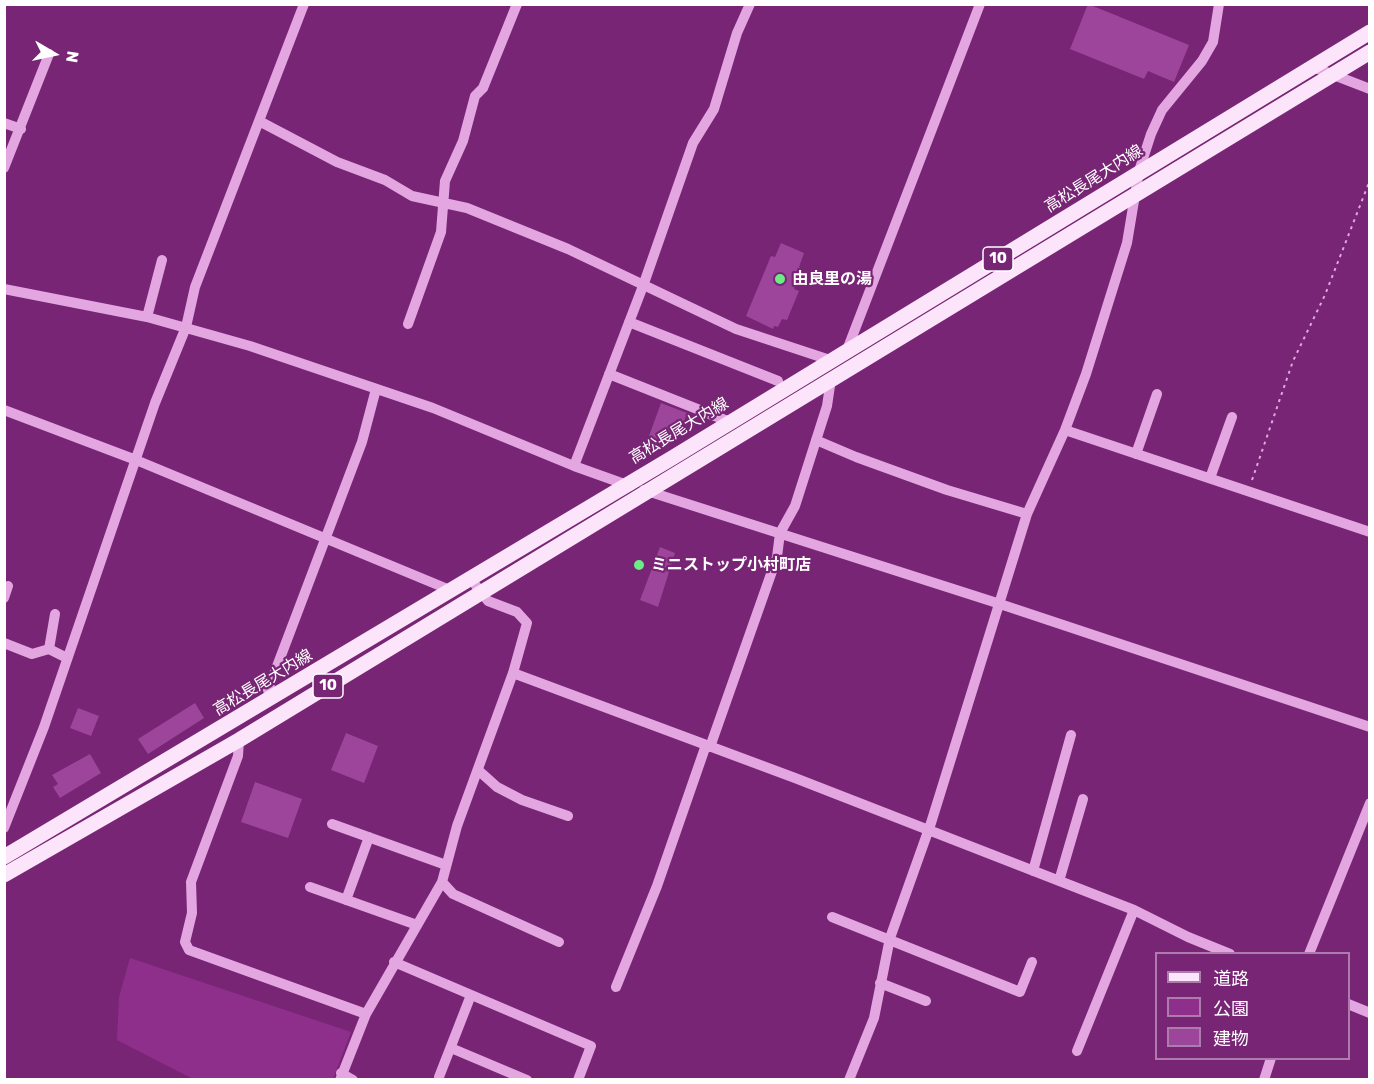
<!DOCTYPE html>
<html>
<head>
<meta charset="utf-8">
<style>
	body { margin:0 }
	#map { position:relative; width:1374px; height:1084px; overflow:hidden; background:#772574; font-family:Rubik,"Noto Sans JP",sans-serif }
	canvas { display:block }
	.frame { position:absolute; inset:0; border:6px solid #fff; pointer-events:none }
	.legend { position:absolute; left:1155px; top:952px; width:195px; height:108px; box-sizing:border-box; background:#772574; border:2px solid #ad7cac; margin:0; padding:8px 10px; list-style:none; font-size:18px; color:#fff }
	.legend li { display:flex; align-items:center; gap:12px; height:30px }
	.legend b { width:30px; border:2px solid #ad7cac }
	.north { position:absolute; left:24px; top:24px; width:60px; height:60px; -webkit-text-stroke:4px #772574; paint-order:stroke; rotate:99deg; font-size:16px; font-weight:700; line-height:24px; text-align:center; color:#fff }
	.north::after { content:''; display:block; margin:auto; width:21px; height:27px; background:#fff; clip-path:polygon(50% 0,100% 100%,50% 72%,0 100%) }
</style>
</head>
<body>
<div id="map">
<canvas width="1374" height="1084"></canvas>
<div class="frame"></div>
<ul class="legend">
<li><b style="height:8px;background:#fce5fa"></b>道路</li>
<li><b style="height:16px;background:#8f2f8c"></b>公園</li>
<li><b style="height:16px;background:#9d459a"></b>建物</li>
</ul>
<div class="north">N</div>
</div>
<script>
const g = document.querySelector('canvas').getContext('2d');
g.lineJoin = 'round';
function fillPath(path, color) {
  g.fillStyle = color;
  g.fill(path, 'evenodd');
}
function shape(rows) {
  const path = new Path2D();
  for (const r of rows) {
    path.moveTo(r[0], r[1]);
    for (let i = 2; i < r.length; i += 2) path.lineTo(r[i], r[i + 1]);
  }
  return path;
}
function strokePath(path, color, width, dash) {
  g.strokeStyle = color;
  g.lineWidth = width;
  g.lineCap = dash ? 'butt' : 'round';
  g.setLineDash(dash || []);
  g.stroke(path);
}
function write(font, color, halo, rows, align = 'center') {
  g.font = font + ' Rubik,"Noto Sans JP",sans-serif';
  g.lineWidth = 4.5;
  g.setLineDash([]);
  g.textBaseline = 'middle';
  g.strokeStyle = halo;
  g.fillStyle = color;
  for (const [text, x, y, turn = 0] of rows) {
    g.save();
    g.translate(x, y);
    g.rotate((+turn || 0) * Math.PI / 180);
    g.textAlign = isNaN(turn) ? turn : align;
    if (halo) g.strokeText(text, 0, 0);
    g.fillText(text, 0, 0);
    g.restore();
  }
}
fillPath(shape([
	[130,958,351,1032,333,1079,193,1079,117,1040,119,997]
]), '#8f2f8c');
fillPath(shape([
	[1088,4,1189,45,1174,82,1148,71,1144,79,1070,49],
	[781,243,804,253,799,267,802,269,794,289,799,291,787,320,782,319,778,327,774,326,773,329,746,316,771,256,775,257],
	[661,403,687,413,684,422,677,419,667,443,649,436],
	[660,547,675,553,658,607,640,600],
	[195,703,204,718,148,754,138,739],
	[78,708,99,716,91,736,70,728],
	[346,733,378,746,364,783,331,770],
	[90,754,101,773,60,798,53,787,58,784,52,775],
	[255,782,302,799,288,838,241,822]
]), '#9d459a');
strokePath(shape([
	[1252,480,1293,361,1325,295,1370,180]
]), '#e3a6e1', 2, [3, 4.5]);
strokePath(shape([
	[1313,67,1370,89],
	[259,121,337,162,385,180,412,196,467,208,568,249,736,329,830,360],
	[4,123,21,129],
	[4,168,49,54],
	[4,289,147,317,250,346,433,408,574,466,630,486],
	[147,317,162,260],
	[629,322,778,381],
	[408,324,441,232,445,181,463,141,475,96,483,88,517,4],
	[847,350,980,4],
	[609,374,730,422],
	[4,410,136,460,450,590],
	[1065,430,1370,532],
	[816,440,856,457,947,490,1027,514],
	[1136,454,1157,394],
	[574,466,643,286,693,143,714,109,737,33,750,4],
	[1210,478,1232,417],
	[644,490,997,603,1370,727],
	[4,598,8,586],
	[4,643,32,654,49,649,67,658],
	[49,649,55,614],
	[513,673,795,778,1134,910,1188,937,1230,954],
	[271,699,268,690,362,442,376,389],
	[239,740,238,756,191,882,192,913,185,942,189,950,366,1014],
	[710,747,777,557,780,533,795,506,827,406,831,379],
	[478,770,497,787,522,800,568,816],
	[332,824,446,865],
	[4,828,44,727,155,403,186,327,195,287,304,4],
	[1033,871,1071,735],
	[1059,881,1083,799],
	[442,882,453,894,559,942],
	[310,887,417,925],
	[346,900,369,837],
	[832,917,1020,992,1032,962],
	[1309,954,1370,803],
	[394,962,591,1046,578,1080],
	[880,983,926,1001],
	[616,987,657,886,706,745],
	[1348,1004,1370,1013],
	[451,1048,527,1080],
	[1077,1051,1134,910],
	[341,1073,353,1080],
	[439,1077,471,995],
	[340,1080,366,1014,442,882,457,826,513,673,527,623,517,612,488,601,470,578],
	[849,1080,874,1018,890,938,931,823,1027,514,1065,430,1086,374,1127,243,1139,171,1151,134,1162,110,1202,61,1213,42,1219,4],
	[1264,1080,1271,1058]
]), '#e3a6e1', 10);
strokePath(shape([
	[4,857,672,458,1370,32],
	[4,875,239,740,1370,52]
]), '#fce5fa', 15);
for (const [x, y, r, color] of [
	[780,279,6,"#6bec84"],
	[639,565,6,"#6bec84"]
]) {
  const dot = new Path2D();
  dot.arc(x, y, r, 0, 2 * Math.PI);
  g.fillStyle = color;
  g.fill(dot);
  strokePath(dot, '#772574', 2);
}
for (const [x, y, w] of [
	[998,259,30],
	[328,686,30]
]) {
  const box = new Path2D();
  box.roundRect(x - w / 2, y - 12, w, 24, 4.5);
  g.fillStyle = '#772574';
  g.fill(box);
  strokePath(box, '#fff', 1.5);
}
write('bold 15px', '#fff', null, [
	["10",998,259],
	["10",328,686]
]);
write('16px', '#fff', '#772574', [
	["高松長尾大内線",1094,179,-32],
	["高松長尾大内線",679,431,-31],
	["高松長尾大内線",263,683,-31]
]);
write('bold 16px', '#fff', '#772574', [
	["由良里の湯",792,279],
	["ミニストップ小村町店",651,565]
], 'left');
</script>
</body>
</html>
